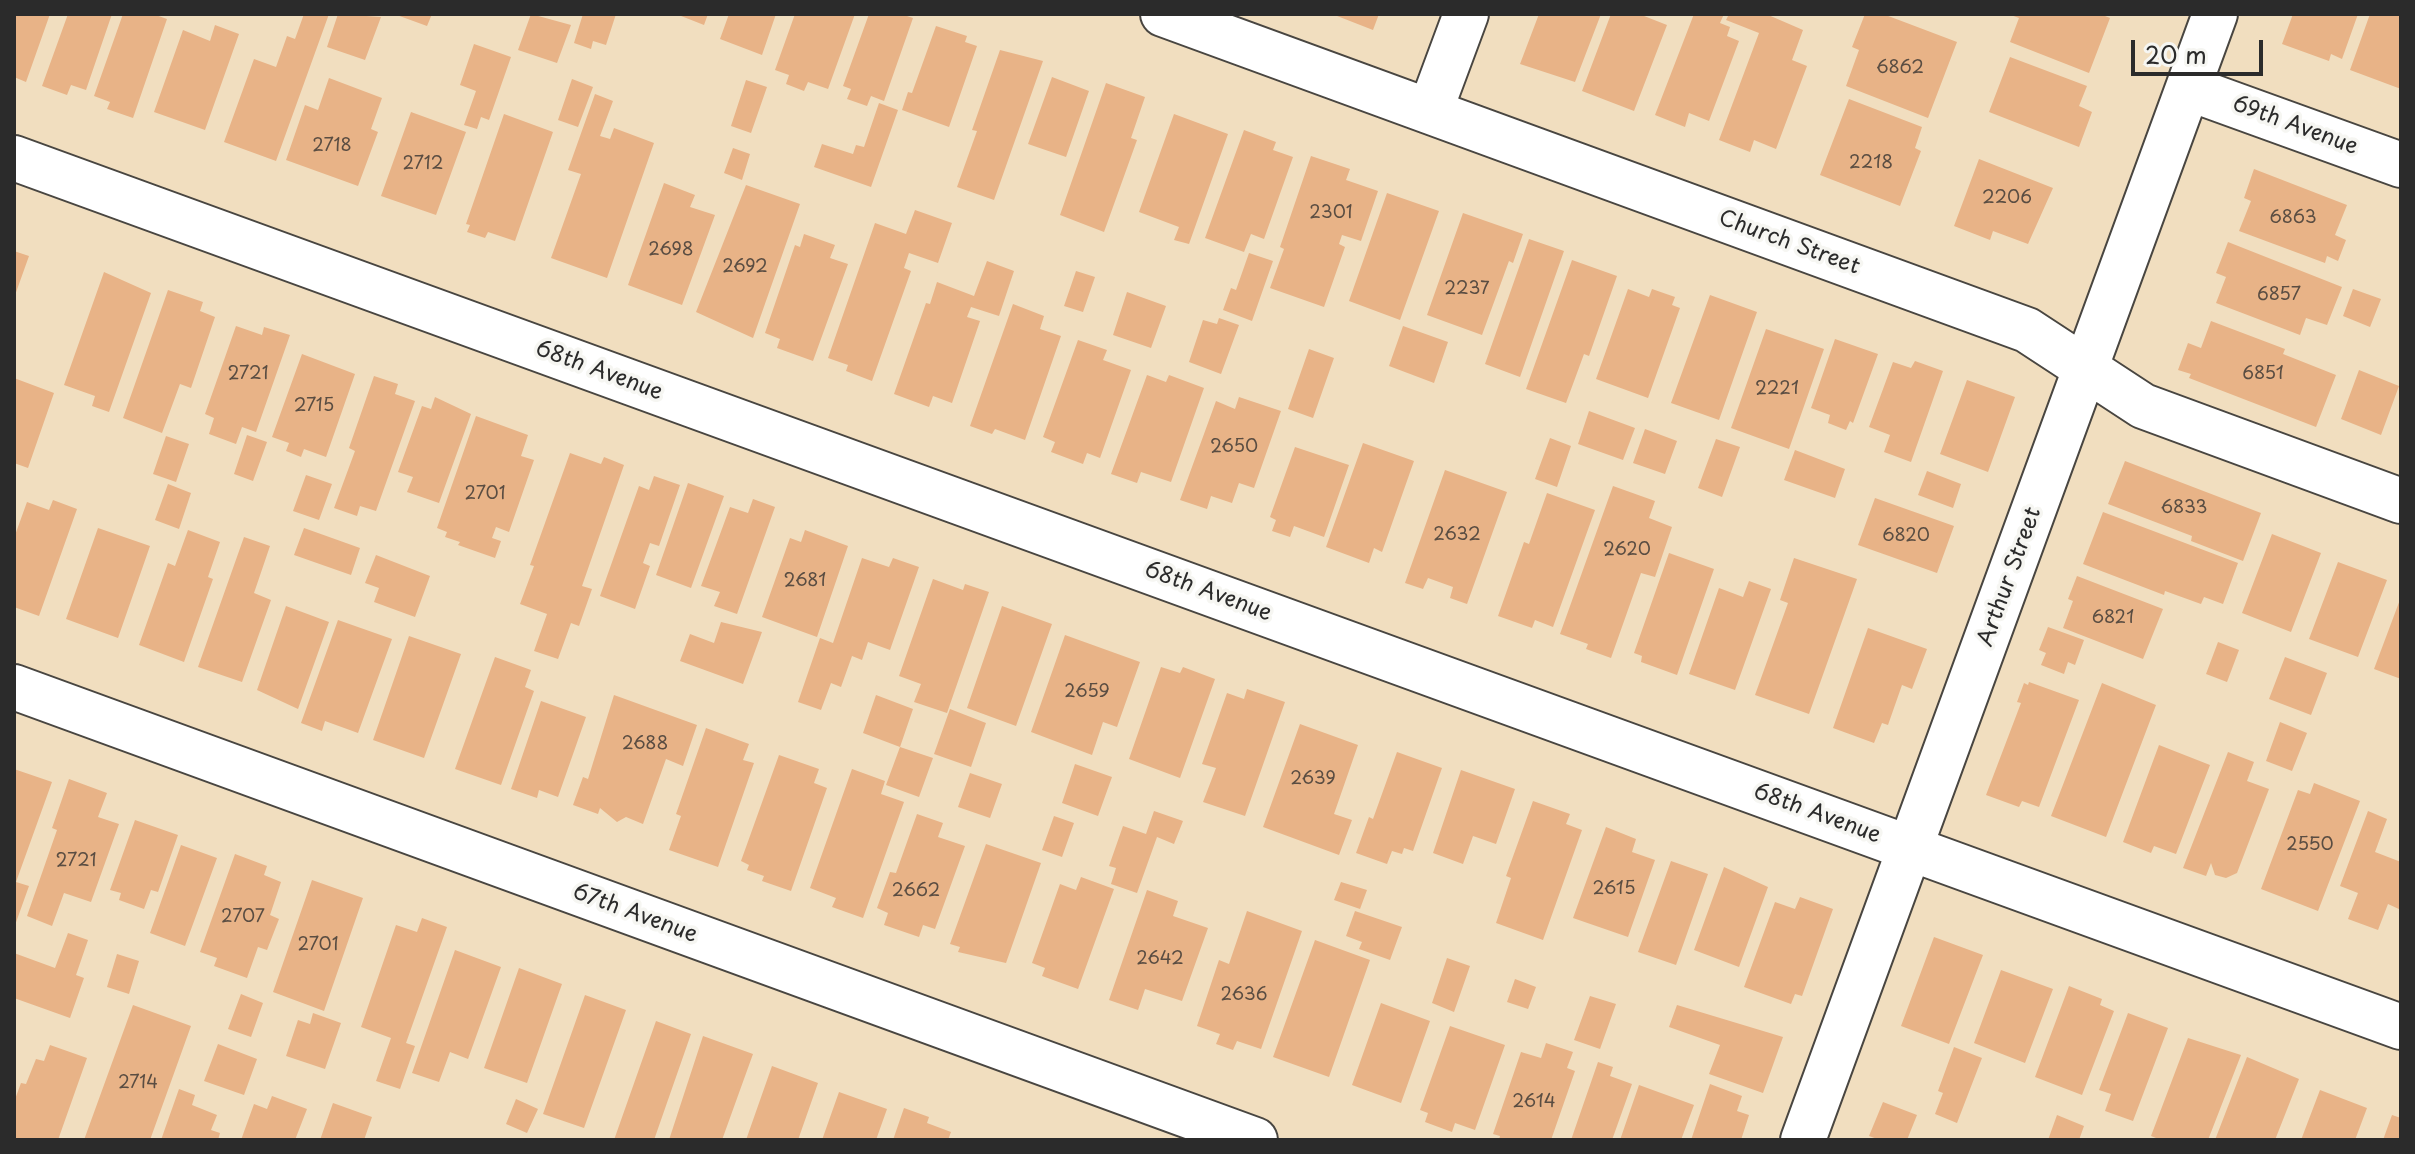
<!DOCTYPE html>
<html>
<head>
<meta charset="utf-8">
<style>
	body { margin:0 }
	#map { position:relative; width:2415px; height:1154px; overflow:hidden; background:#f1debf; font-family:"Playpen Sans",sans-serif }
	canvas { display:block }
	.frame { position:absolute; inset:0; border:16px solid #2b2b2b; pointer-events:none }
	.scale { position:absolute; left:2131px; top:40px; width:132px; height:36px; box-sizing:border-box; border:4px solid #2b2b2b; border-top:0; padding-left:10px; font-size:24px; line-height:28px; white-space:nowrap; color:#2b2b2b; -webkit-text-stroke:6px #f6f6f2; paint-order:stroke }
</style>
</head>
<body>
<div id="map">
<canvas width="2415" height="1154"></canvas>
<div class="frame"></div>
<div class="scale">20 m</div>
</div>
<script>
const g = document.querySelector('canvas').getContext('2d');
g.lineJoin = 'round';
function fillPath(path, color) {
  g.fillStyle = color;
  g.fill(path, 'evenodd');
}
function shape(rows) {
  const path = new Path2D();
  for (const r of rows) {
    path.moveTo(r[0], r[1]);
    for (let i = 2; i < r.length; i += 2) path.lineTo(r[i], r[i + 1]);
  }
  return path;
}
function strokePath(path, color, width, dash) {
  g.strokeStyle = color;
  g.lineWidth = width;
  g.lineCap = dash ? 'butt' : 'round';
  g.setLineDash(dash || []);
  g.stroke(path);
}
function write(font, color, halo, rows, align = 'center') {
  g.font = font + ' "Playpen Sans",sans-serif';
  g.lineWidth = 7;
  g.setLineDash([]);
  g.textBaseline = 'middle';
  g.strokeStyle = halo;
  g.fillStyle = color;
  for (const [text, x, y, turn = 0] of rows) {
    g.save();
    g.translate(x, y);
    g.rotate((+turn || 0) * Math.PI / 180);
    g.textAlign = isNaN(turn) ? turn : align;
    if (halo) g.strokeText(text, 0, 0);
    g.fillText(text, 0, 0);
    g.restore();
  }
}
fillPath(shape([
	[14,14,50,14,26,82,14,77],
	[68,14,112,14,86,90,71,85,67,95,42,86],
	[123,14,153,14,167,19,133,118,107,109,110,102,94,96],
	[304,14,329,14,276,161,224,142,254,59,276,67,287,36,295,39],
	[338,14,381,17,365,60,327,47],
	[394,14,432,14,427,26],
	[531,14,571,25,557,63,518,50],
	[583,14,616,14,606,45,593,41,591,49,574,43],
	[676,14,708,14,704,25],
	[729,14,776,14,762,55,720,39],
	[795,14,855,14,828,89,808,82,804,91,786,84,789,75,775,70],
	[869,14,901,14,913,18,884,101,871,96,867,106,847,99,851,89,843,86],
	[1332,14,1379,14,1373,30],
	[1539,14,1601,14,1575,82,1520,64],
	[1611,14,1639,14,1667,25,1634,111,1582,91],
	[1694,14,1724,14,1720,23,1730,27,1727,36,1739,41,1709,121,1689,113,1685,127,1655,115],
	[1729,14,1766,14,1803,30,1792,60,1807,66,1776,149,1754,140,1750,152,1719,140,1759,33,1726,20],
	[1865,14,1883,14,1957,42,1928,118,1846,86,1859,50,1852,47],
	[2008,14,2100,14,2110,18,2089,73,2010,42,2019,18],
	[2293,14,2358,14,2342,59,2331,54,2329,61,2282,44],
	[2370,14,2401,14,2401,89,2350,70],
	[215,25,239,34,205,130,154,112,183,30,210,41],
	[936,26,967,36,965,42,977,46,949,127,902,110,908,92,912,93],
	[474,44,511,57,489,120,481,117,477,129,464,125,476,91,460,85],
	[1000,50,1043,61,994,200,957,187,977,131,972,130],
	[2010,57,2087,86,2079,106,2092,112,2079,147,1989,112],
	[1052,77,1089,91,1066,157,1028,144],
	[329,78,382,98,371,129,378,132,358,186,286,160,305,105,318,110],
	[572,79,593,87,578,127,558,120],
	[746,80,767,87,751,133,731,126],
	[1106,83,1145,97,1131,138,1137,140,1104,232,1060,215],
	[595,94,613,101,600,136,610,139,614,128,654,143,607,278,551,258,581,174,568,170],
	[1849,99,1922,127,1915,148,1921,151,1900,206,1820,175],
	[879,103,898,110,871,187,814,167,822,144,853,154,856,145,864,147],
	[411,112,466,132,436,215,381,196],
	[504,114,553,132,515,241,488,232,485,238,467,232,470,225,466,224],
	[1174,114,1228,134,1189,244,1174,240,1179,227,1139,212],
	[1244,130,1276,142,1273,150,1293,157,1264,239,1251,234,1244,252,1205,238],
	[733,148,750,154,742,180,724,173],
	[1311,156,1350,169,1346,180,1378,191,1361,241,1342,235,1339,244,1345,247,1324,307,1270,288,1284,249,1280,247],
	[1979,159,2053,188,2028,244,1993,231,1990,240,1954,226],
	[2254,169,2347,205,2335,235,2346,240,2338,261,2327,256,2325,263,2239,231,2251,201,2244,198],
	[664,183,695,195,690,207,715,215,682,305,628,285],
	[746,185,800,204,753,338,696,312],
	[1387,193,1439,211,1400,320,1349,301],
	[915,210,952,223,938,263,909,253,904,268,911,271,872,381,846,371,848,365,828,358,875,223,906,234],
	[1463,213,1523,234,1513,263,1509,261,1482,335,1427,315],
	[804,234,835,245,830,258,848,264,813,361,777,348,780,339,765,333,795,245,800,247],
	[1529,239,1564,251,1520,377,1485,364],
	[2228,242,2342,287,2327,325,2306,318,2300,335,2216,303,2226,277,2216,273],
	[14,251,29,256,14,298],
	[1249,253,1273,261,1252,321,1223,310,1231,288,1236,290],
	[1572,260,1617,276,1589,356,1584,354,1566,403,1526,389],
	[987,261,1014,271,999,316,971,307,967,317,980,321,952,403,933,396,929,407,894,394,926,303,930,304,937,282,974,296],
	[1076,271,1095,277,1083,312,1064,306],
	[104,272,151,293,109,412,92,406,95,396,64,385],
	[1628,289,1649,297,1652,289,1675,297,1672,305,1680,308,1648,398,1596,379],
	[2353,289,2381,299,2370,327,2343,316],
	[168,290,203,302,200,311,215,317,191,388,180,384,162,433,123,418],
	[1127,292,1166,306,1151,348,1113,335],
	[1710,295,1757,312,1719,420,1671,403],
	[1013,304,1044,316,1040,329,1061,336,1025,440,995,429,992,434,970,426],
	[1219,318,1239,325,1221,374,1189,362,1203,320,1217,324],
	[2211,321,2285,349,2283,354,2336,375,2316,427,2189,378,2191,374,2178,370,2188,343,2201,348],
	[236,326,262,335,264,327,290,335,256,432,242,427,236,444,209,434,214,418,205,414],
	[1403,326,1448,342,1434,383,1389,366],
	[1766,329,1824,349,1789,449,1731,428],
	[1835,339,1878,354,1853,423,1850,421,1846,430,1828,423,1830,415,1811,408],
	[1078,340,1107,350,1103,360,1131,370,1100,458,1087,453,1083,464,1051,452,1055,442,1043,437],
	[1309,349,1334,358,1313,418,1288,409],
	[302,354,355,374,326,457,304,449,301,457,286,451,289,443,272,437],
	[1915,361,1943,371,1911,462,1884,452,1890,435,1869,427,1893,362,1911,368],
	[2359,370,2399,386,2381,435,2341,419],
	[1147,375,1166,382,1169,375,1204,388,1171,482,1141,472,1137,483,1111,474],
	[374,376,398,384,395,394,415,401,376,511,360,506,357,516,334,508,355,451,349,448],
	[14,378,54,393,28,468,14,463],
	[1967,380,2015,397,1988,472,1940,454],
	[435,397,471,414,439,503,407,492,413,477,398,472,422,406,431,409],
	[1239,397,1281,411,1254,488,1239,483,1232,503,1211,496,1207,509,1180,500,1216,401,1235,409],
	[1589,411,1635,428,1623,460,1578,444],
	[476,416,528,435,521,456,534,460,509,532,496,527,492,538,501,541,495,558,458,545,460,542,445,537,447,532,437,528],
	[1645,429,1677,441,1665,474,1633,463],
	[247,435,267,442,253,481,234,474],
	[166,436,189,444,176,482,153,474],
	[1550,438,1571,446,1557,487,1535,479],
	[1716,439,1740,447,1722,497,1698,488],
	[1363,443,1414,461,1382,552,1374,548,1369,563,1326,547],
	[1295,447,1349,465,1324,537,1294,526,1290,537,1272,531,1276,520,1270,517],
	[1795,450,1845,469,1835,498,1784,480],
	[570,453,601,464,604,457,624,465,582,586,592,589,579,626,571,623,558,659,534,651,547,614,520,604,534,566,530,565],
	[2125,461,2261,513,2243,561,2191,541,2192,536,2108,504],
	[1445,470,1507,492,1467,604,1450,598,1453,587,1428,578,1423,589,1405,583],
	[1927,471,1961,484,1953,508,1918,495],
	[306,475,332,484,319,520,293,511],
	[654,476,680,485,659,546,650,543,643,563,650,566,635,609,600,596,639,486,649,490],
	[688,483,724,496,691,588,656,575],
	[168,484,191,493,179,529,155,520],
	[1613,486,1655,501,1649,518,1672,527,1655,577,1641,573,1611,658,1586,649,1588,644,1560,634],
	[1547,493,1595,510,1553,627,1535,620,1532,628,1498,616,1524,542,1529,544],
	[1875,498,1954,526,1937,573,1858,545],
	[753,499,775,507,737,614,714,606,720,592,701,586,730,507,748,513],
	[53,500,77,509,39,616,14,607,14,538,27,502,49,510],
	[2103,512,2238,563,2223,604,2204,597,2201,604,2165,591,2164,595,2083,564],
	[98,528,150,546,118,638,66,619],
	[304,528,360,548,351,575,294,555],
	[188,530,220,542,208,577,213,579,184,662,139,645,168,563,175,566],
	[805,530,848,546,817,637,762,617,790,538,801,542],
	[2272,534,2321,553,2291,632,2242,613],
	[244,537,270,546,254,593,271,600,242,682,198,667],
	[1669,553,1714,569,1677,675,1641,662,1642,656,1634,653],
	[376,555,430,576,415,617,374,602,379,588,365,583],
	[862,558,889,567,893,558,919,567,890,650,868,642,862,660,852,656,841,687,831,683,821,710,798,702,820,638,833,643],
	[1794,558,1857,579,1809,714,1755,695,1788,603,1780,600],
	[2338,562,2387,580,2358,657,2309,639],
	[2077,576,2163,609,2143,659,2063,628,2073,601,2068,599],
	[933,579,963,590,965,584,989,592,947,713,914,702,921,684,899,676],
	[1749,581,1771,589,1735,690,1689,674,1719,588,1743,597],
	[2401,597,2401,679,2374,669],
	[286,606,329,622,298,709,257,690],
	[1002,606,1052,624,1016,726,967,708],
	[338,620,392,639,358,733,325,721,322,731,301,723],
	[721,622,762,632,743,684,680,661,690,634,714,643],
	[2048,627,2084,640,2075,665,2068,662,2064,674,2041,665,2046,653,2039,650],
	[1868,628,1927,649,1912,689,1902,685,1888,725,1882,723,1874,743,1833,728],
	[1065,635,1140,662,1117,727,1103,722,1092,755,1031,732],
	[409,636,461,654,424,758,373,740],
	[2218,642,2239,650,2227,682,2206,674],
	[495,657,531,670,525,687,534,691,501,785,455,769],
	[2285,657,2327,673,2311,715,2269,699],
	[1161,667,1180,673,1183,667,1215,679,1180,778,1129,759],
	[2029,682,2079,700,2039,807,2022,801,2019,807,1986,795,2021,703,2017,702,2024,683,2028,685],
	[2102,683,2156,705,2106,837,2051,816],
	[1247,689,1285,702,1245,816,1203,802,1216,768,1202,764,1227,693,1244,699],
	[614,695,697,725,683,766,666,759,643,824,626,817,617,822,600,808,598,814,573,805,583,777,588,779],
	[876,695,913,709,900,747,863,733],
	[541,701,586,717,558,797,539,790,537,798,511,789],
	[950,709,986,723,971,767,934,754],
	[2280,722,2307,733,2292,771,2266,761],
	[1300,724,1358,745,1334,814,1352,820,1339,855,1263,827],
	[706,728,749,744,743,760,754,763,718,867,669,850,681,816,676,814],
	[2159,745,2210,765,2176,854,2154,846,2151,853,2123,842],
	[900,747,933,758,919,797,886,785],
	[1397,752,1442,768,1413,851,1404,848,1402,854,1392,851,1387,864,1356,853,1369,817,1373,819],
	[2228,752,2254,762,2247,781,2269,789,2237,873,2226,878,2215,875,2211,863,2206,876,2183,868],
	[779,755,819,769,814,783,827,788,791,891,762,881,764,876,747,870,749,865,741,861],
	[1075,764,1112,777,1098,816,1062,803],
	[14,769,52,782,16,882,29,886,14,928],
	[852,769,885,781,881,794,904,802,863,918,832,907,836,898,810,888],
	[1461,770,1515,789,1496,844,1473,836,1463,864,1433,853],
	[970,773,1002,784,990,818,958,807],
	[69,779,107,793,98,817,119,824,91,902,64,893,52,926,27,916,57,830,52,828],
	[2314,783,2360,801,2318,911,2261,889,2298,790,2310,794],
	[1533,801,1570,814,1566,824,1582,830,1543,940,1496,923,1511,878,1506,876],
	[1154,811,1183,821,1174,844,1157,837,1137,893,1111,884,1116,868,1109,866,1123,826,1146,834],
	[2368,811,2387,819,2375,852,2401,862,2401,910,2388,904,2378,930,2348,919,2358,893,2340,886],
	[917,814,943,823,938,837,965,846,935,929,923,925,919,937,884,925,888,913,877,908,890,872,896,873],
	[1054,816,1074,823,1062,857,1042,850],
	[135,820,178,835,158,892,151,890,144,909,119,900,121,893,110,890],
	[1606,827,1636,839,1632,852,1655,860,1628,937,1573,918],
	[986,844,1041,863,1006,963,958,952,960,947,950,944],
	[181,845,217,858,185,946,150,933],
	[235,854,267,866,264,875,281,882,270,915,279,919,267,950,258,947,247,978,214,966,217,958,200,952],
	[1671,861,1708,874,1676,965,1638,952],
	[1724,867,1768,887,1739,967,1694,950],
	[1081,877,1114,889,1078,989,1042,976,1045,968,1032,963,1060,884,1076,890],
	[312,880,363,898,324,1011,273,992],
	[1341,882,1367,890,1360,909,1334,900],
	[1147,890,1178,901,1173,916,1208,928,1182,1001,1145,989,1138,1010,1109,1000],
	[1800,897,1833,909,1802,996,1795,994,1791,1004,1744,987,1775,902,1795,909],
	[1247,911,1302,931,1261,1049,1237,1041,1233,1050,1216,1044,1220,1034,1197,1026,1219,960,1229,964],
	[1355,911,1402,927,1390,960,1359,949,1362,942,1346,936],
	[422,918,447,927,406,1043,415,1046,400,1089,376,1081,391,1038,361,1027,396,925,417,932],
	[68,933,88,940,76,975,84,978,70,1018,14,998,14,953,55,968],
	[1934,937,1983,955,1949,1044,1901,1026],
	[1315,940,1370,960,1329,1077,1273,1057],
	[455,950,501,967,468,1059,450,1052,439,1082,412,1073],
	[117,954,139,961,129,994,107,987],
	[1447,958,1470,966,1454,1012,1432,1003],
	[519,968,562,984,527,1083,484,1068],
	[2001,970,2053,989,2025,1063,1974,1043],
	[1515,979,1536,987,1528,1009,1507,1002],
	[2069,986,2102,999,2100,1005,2114,1011,2082,1095,2035,1077],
	[241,994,263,1003,251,1037,228,1029],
	[585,995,626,1010,584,1128,543,1114],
	[1590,996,1616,1004,1600,1049,1574,1040],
	[1381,1003,1430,1021,1401,1103,1352,1085],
	[133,1005,191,1026,150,1140,84,1140],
	[1677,1005,1783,1037,1763,1093,1709,1074,1720,1045,1669,1027],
	[313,1013,341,1023,325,1069,286,1056,298,1020,310,1024],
	[2128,1013,2168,1028,2133,1121,2105,1111,2111,1094,2099,1090],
	[656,1021,691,1034,654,1140,614,1140],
	[1450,1026,1505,1045,1475,1130,1455,1123,1452,1132,1425,1122,1428,1113,1420,1110],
	[703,1036,753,1054,722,1140,669,1140],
	[2188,1038,2241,1055,2208,1140,2161,1140,2151,1136],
	[1546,1043,1573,1052,1567,1068,1575,1071,1551,1140,1499,1140,1500,1136,1493,1134,1521,1052,1541,1058],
	[218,1044,257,1059,244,1095,204,1081],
	[50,1045,87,1058,58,1140,14,1140,14,1102,21,1083,26,1084,36,1059,44,1061],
	[1954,1047,1982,1058,1957,1123,1935,1114,1943,1093,1938,1091],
	[2247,1057,2299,1079,2275,1140,2215,1140],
	[1598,1062,1613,1067,1610,1076,1632,1084,1612,1140,1571,1140],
	[772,1066,818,1083,798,1140,746,1140],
	[1710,1084,1742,1096,1737,1111,1749,1115,1741,1140,1691,1140],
	[1639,1085,1694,1105,1681,1140,1620,1140],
	[179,1089,195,1095,192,1105,217,1115,211,1130,220,1133,218,1140,161,1140],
	[2320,1090,2367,1108,2355,1140,2301,1140],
	[839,1092,887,1109,876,1140,822,1140],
	[272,1096,307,1109,295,1140,241,1140,254,1104,267,1109],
	[516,1099,538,1109,527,1133,506,1124],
	[1883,1102,1917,1115,1907,1140,1880,1140,1869,1136],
	[333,1103,372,1117,364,1140,320,1140],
	[904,1108,929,1117,927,1123,951,1132,948,1140,893,1140],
	[2057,1115,2084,1126,2079,1140,2048,1140],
	[2392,1115,2401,1118,2401,1140,2383,1140]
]), '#e8b387');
const minor = shape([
	[1163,14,2027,330,2143,406,2401,501],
	[2188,88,2401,165],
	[1430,111,1466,14],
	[14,158,2401,1027],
	[14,687,1255,1140],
	[1803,1140,2215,14]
]);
strokePath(minor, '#494641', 48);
strokePath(minor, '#fff', 44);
write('18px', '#5a4d42', null, [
	["6862",1900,68],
	["2718",332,146],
	["2218",1871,163],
	["2712",423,164],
	["2206",2007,198],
	["2301",1331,213],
	["6863",2293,218],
	["2698",671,250],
	["2692",745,267],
	["2237",1467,289],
	["6857",2279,295],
	["2721",248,374],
	["6851",2263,374],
	["2221",1777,389],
	["2715",314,406],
	["2650",1234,447],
	["2701",485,494],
	["6833",2184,508],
	["2632",1457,535],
	["6820",1906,536],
	["2620",1627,550],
	["2681",805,581],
	["6821",2113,618],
	["2659",1087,692],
	["2688",645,744],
	["2639",1313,779],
	["2550",2310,845],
	["2721",76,861],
	["2615",1614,889],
	["2662",916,891],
	["2707",243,917],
	["2701",318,945],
	["2642",1160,959],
	["2636",1244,995],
	["2714",138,1083],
	["2614",1534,1102]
]);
write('22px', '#2b2b2b', '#f6f6f2', [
	["69th Avenue",2295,126,20],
	["Church Street",1789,243,20],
	["68th Avenue",599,371,20],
	["Arthur Street",2010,577,-70],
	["68th Avenue",1208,592,20],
	["68th Avenue",1817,814,20],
	["67th Avenue",635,914,20]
]);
</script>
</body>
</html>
